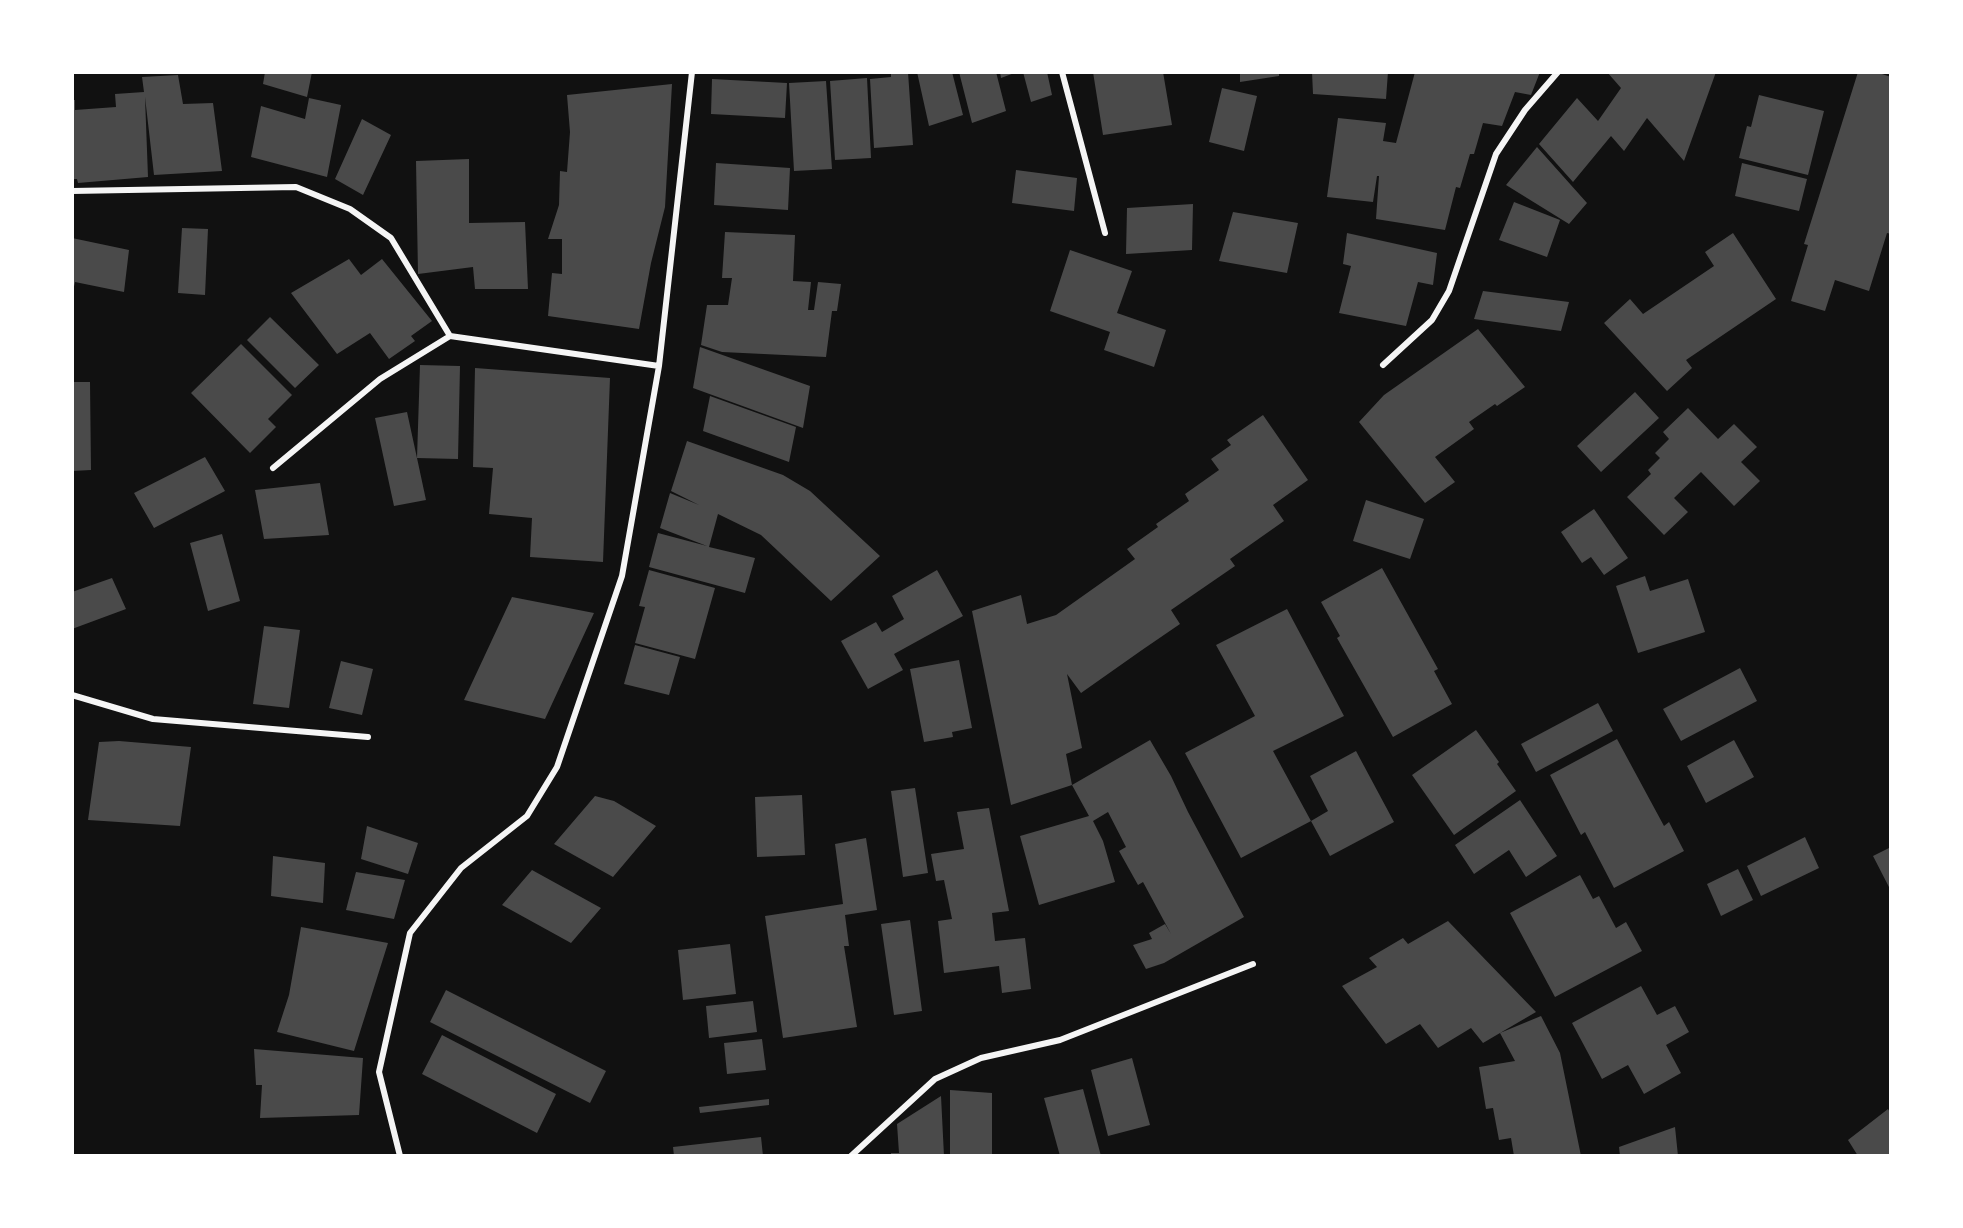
<!DOCTYPE html>
<html>
<head>
<meta charset="utf-8">
<style>
	body { margin:0 }
	#map { position:relative; width:1963px; height:1228px; overflow:hidden; background:#111; font-family:Poppins,sans-serif }
	canvas { display:block }
	.frame { position:absolute; inset:0; border:74px solid #fff; pointer-events:none }
</style>
</head>
<body>
<div id="map">
<canvas width="1963" height="1228"></canvas>
<div class="frame"></div>
</div>
<script>
const g = document.querySelector('canvas').getContext('2d');
g.lineJoin = 'round';
function fillPath(path, color) {
  g.fillStyle = color;
  g.fill(path, 'evenodd');
}
function shape(rows) {
  const path = new Path2D();
  for (const r of rows) {
    path.moveTo(r[0], r[1]);
    for (let i = 2; i < r.length; i += 2) path.lineTo(r[i], r[i + 1]);
  }
  return path;
}
function strokePath(path, color, width, dash) {
  g.strokeStyle = color;
  g.lineWidth = width;
  g.lineCap = dash ? 'butt' : 'round';
  g.setLineDash(dash || []);
  g.stroke(path);
}
fillPath(shape([
	[265,72,312,72,307,97,263,84],
	[891,72,908,72,913,145,874,148,870,79,891,77],
	[917,72,952,72,963,115,929,126],
	[959,72,996,72,1006,111,972,123],
	[1000,72,1017,72,1001,78],
	[1023,72,1047,72,1052,95,1031,102],
	[1093,72,1163,72,1172,125,1103,135],
	[1240,72,1279,72,1279,76,1240,82],
	[1312,72,1388,72,1386,99,1313,94],
	[1415,72,1540,72,1531,95,1515,92,1502,126,1483,123,1474,154,1470,154,1460,188,1456,187,1445,230,1376,219,1379,176,1377,176,1373,202,1327,197,1338,118,1386,123,1383,141,1396,143],
	[1607,72,1716,72,1684,161,1647,118,1624,151,1611,136,1573,182,1539,144,1577,98,1598,121,1621,88],
	[1858,72,1876,72,1891,77,1891,234,1887,233,1869,291,1835,280,1825,311,1791,301,1808,245,1804,244],
	[178,75,183,104,213,103,222,171,154,175,145,97,148,177,78,183,77,179,72,179,72,100,75,100,75,110,116,107,115,94,144,92,142,77],
	[867,78,871,158,835,160,830,81],
	[712,79,787,83,785,118,711,114],
	[826,81,832,169,794,171,789,83],
	[672,84,665,207,651,263,639,329,548,316,552,273,562,274,562,239,548,239,559,205,560,171,567,172,570,132,567,95],
	[1222,88,1257,96,1244,151,1209,142],
	[1759,95,1824,111,1808,175,1739,158,1747,126,1751,127],
	[309,98,341,105,327,177,251,157,261,106,305,119],
	[362,119,391,135,363,195,335,179],
	[1537,147,1587,203,1569,224,1506,185],
	[469,159,469,223,525,222,528,289,475,289,473,267,418,274,416,161],
	[716,163,790,168,788,210,714,205],
	[1742,163,1807,179,1799,211,1735,196],
	[1016,170,1077,178,1074,211,1012,203],
	[1514,202,1560,220,1547,257,1499,240],
	[1193,204,1192,250,1126,254,1127,208],
	[1233,212,1298,223,1287,273,1219,261],
	[182,228,208,229,205,295,178,293],
	[725,232,795,235,793,281,811,282,808,310,814,310,818,282,841,284,837,311,832,311,826,357,722,352,701,345,707,305,728,305,732,278,722,278],
	[1347,233,1437,253,1433,285,1418,282,1406,326,1339,313,1351,266,1343,264],
	[1733,233,1776,299,1686,360,1692,368,1667,391,1604,323,1630,299,1643,314,1714,266,1705,252],
	[72,238,129,250,124,292,75,282,72,296],
	[1070,250,1132,271,1117,313,1166,330,1154,367,1104,350,1110,332,1050,311],
	[349,259,361,275,382,259,432,321,411,336,415,341,389,359,370,333,337,354,291,293],
	[1483,291,1569,302,1561,331,1474,319],
	[270,317,319,365,295,388,247,340],
	[1478,329,1525,387,1497,406,1495,404,1469,422,1474,429,1435,457,1455,482,1425,503,1359,422,1384,395],
	[241,344,292,395,268,419,276,427,250,453,191,393],
	[700,347,810,386,803,428,693,388],
	[420,365,460,366,458,459,417,458,426,500,394,506,375,418,407,412,417,458],
	[475,368,610,378,603,562,530,557,532,518,489,514,493,468,473,467],
	[72,382,90,382,91,470,72,471],
	[1635,392,1659,418,1601,472,1577,446],
	[710,396,796,427,789,462,703,431],
	[1688,408,1718,439,1734,424,1757,447,1741,462,1760,481,1734,506,1701,472,1674,498,1688,512,1664,535,1627,497,1651,474,1648,470,1660,458,1655,453,1669,439,1663,432],
	[1263,415,1308,480,1273,505,1284,521,1230,559,1235,566,1171,610,1180,624,1142,650,1081,693,1067,674,1082,748,1066,754,1072,785,1150,740,1171,776,1188,812,1244,917,1164,963,1146,969,1133,945,1152,939,1149,933,1165,924,1171,934,1143,882,1138,885,1119,851,1126,847,1108,812,1093,821,1103,841,1115,882,1039,905,1020,836,1089,816,1072,785,1011,805,972,611,1021,595,1027,624,1056,615,1135,559,1127,549,1158,527,1156,524,1189,501,1185,494,1219,470,1211,459,1231,445,1227,440],
	[687,441,783,475,810,491,880,556,831,601,761,535,718,514,709,547,755,558,745,593,649,567,658,533,707,546,660,528,670,493,699,505,671,491],
	[205,457,225,491,154,528,134,493],
	[320,483,329,535,264,539,255,490],
	[1366,500,1424,519,1410,559,1353,541],
	[1594,509,1628,558,1604,575,1591,557,1582,563,1561,532],
	[222,534,240,601,208,611,190,543],
	[1382,568,1438,669,1434,671,1452,704,1393,737,1337,638,1340,636,1321,602],
	[649,570,715,588,695,659,635,643,645,607,639,606],
	[937,570,963,616,894,654,903,670,868,689,841,641,876,622,882,632,904,619,892,596],
	[1645,576,1650,591,1688,579,1705,632,1638,653,1616,586],
	[112,578,126,609,72,629,72,592],
	[512,597,594,613,545,719,464,700],
	[1287,609,1344,716,1273,751,1311,821,1241,858,1185,753,1255,716,1216,645],
	[264,626,300,630,289,708,253,704],
	[635,645,680,657,669,695,624,684],
	[959,660,972,728,952,732,953,737,924,742,910,669],
	[341,661,373,669,362,715,329,708],
	[1740,668,1757,701,1681,741,1663,709],
	[1598,703,1613,731,1536,772,1521,744],
	[1476,730,1499,762,1497,764,1516,791,1454,835,1412,775],
	[1617,739,1664,826,1669,822,1684,851,1614,888,1585,832,1581,835,1550,775],
	[1734,740,1754,777,1706,803,1687,766],
	[119,741,191,747,180,826,88,820,99,742],
	[1356,751,1394,822,1330,856,1311,821,1328,811,1310,776],
	[915,788,928,873,903,877,891,791],
	[802,795,805,855,757,857,755,797],
	[595,796,614,801,656,826,613,877,554,844],
	[1520,800,1557,856,1526,877,1509,850,1474,874,1455,845],
	[989,808,1009,911,992,913,995,941,1025,938,1031,989,1002,993,999,966,944,973,938,921,952,919,944,880,936,881,931,854,964,849,957,812],
	[367,826,418,843,408,874,361,859],
	[1805,837,1819,868,1761,896,1747,866],
	[866,838,877,910,845,915,849,946,844,946,857,1027,783,1038,765,916,843,904,835,844],
	[1891,847,1891,891,1873,856],
	[273,856,325,863,323,903,271,896],
	[1738,869,1753,900,1721,916,1707,884],
	[532,870,601,908,571,943,502,905],
	[356,872,405,880,394,919,346,910],
	[1580,875,1593,899,1599,896,1616,928,1626,922,1642,951,1555,997,1510,913],
	[910,920,922,1011,894,1015,881,924],
	[1448,921,1536,1012,1500,1033,1541,1016,1560,1053,1581,1156,1514,1156,1511,1138,1499,1140,1493,1108,1486,1109,1479,1067,1515,1061,1500,1033,1483,1043,1471,1028,1438,1048,1420,1024,1386,1044,1342,986,1377,967,1369,958,1403,938,1408,944],
	[301,927,388,943,354,1051,277,1032,289,995],
	[730,944,736,994,683,1000,678,950],
	[1641,986,1657,1015,1675,1006,1689,1032,1666,1045,1681,1073,1644,1094,1628,1065,1602,1079,1572,1023],
	[446,990,606,1071,590,1103,430,1022],
	[753,1001,757,1032,709,1038,706,1006],
	[442,1035,556,1094,537,1133,422,1074],
	[762,1039,766,1070,727,1074,724,1043],
	[254,1049,363,1058,359,1115,260,1118,262,1085,256,1085],
	[1132,1058,1150,1125,1108,1136,1091,1070],
	[1083,1089,1101,1156,1060,1156,1044,1098],
	[950,1090,992,1093,992,1156,950,1156],
	[941,1096,944,1156,891,1156,891,1153,899,1153,897,1124],
	[769,1099,769,1105,700,1113,699,1107],
	[1888,1109,1891,1114,1891,1156,1858,1156,1848,1140],
	[1675,1127,1678,1156,1620,1156,1619,1147],
	[761,1137,763,1156,674,1156,673,1147]
]), '#4a4a4a');
strokePath(shape([
	[1062,72,1105,233],
	[72,191,296,187,350,209,391,238,450,336],
	[1383,365,1432,320,1449,291,1496,154,1525,110,1558,72],
	[273,468,380,379,450,336,659,366],
	[72,695,153,719,368,737],
	[400,1156,379,1072,410,933,461,868,527,816,557,767,622,576,659,366,692,72],
	[851,1156,935,1079,981,1058,1060,1040,1253,964]
]), '#f5f5f5', 6);
</script>
</body>
</html>
